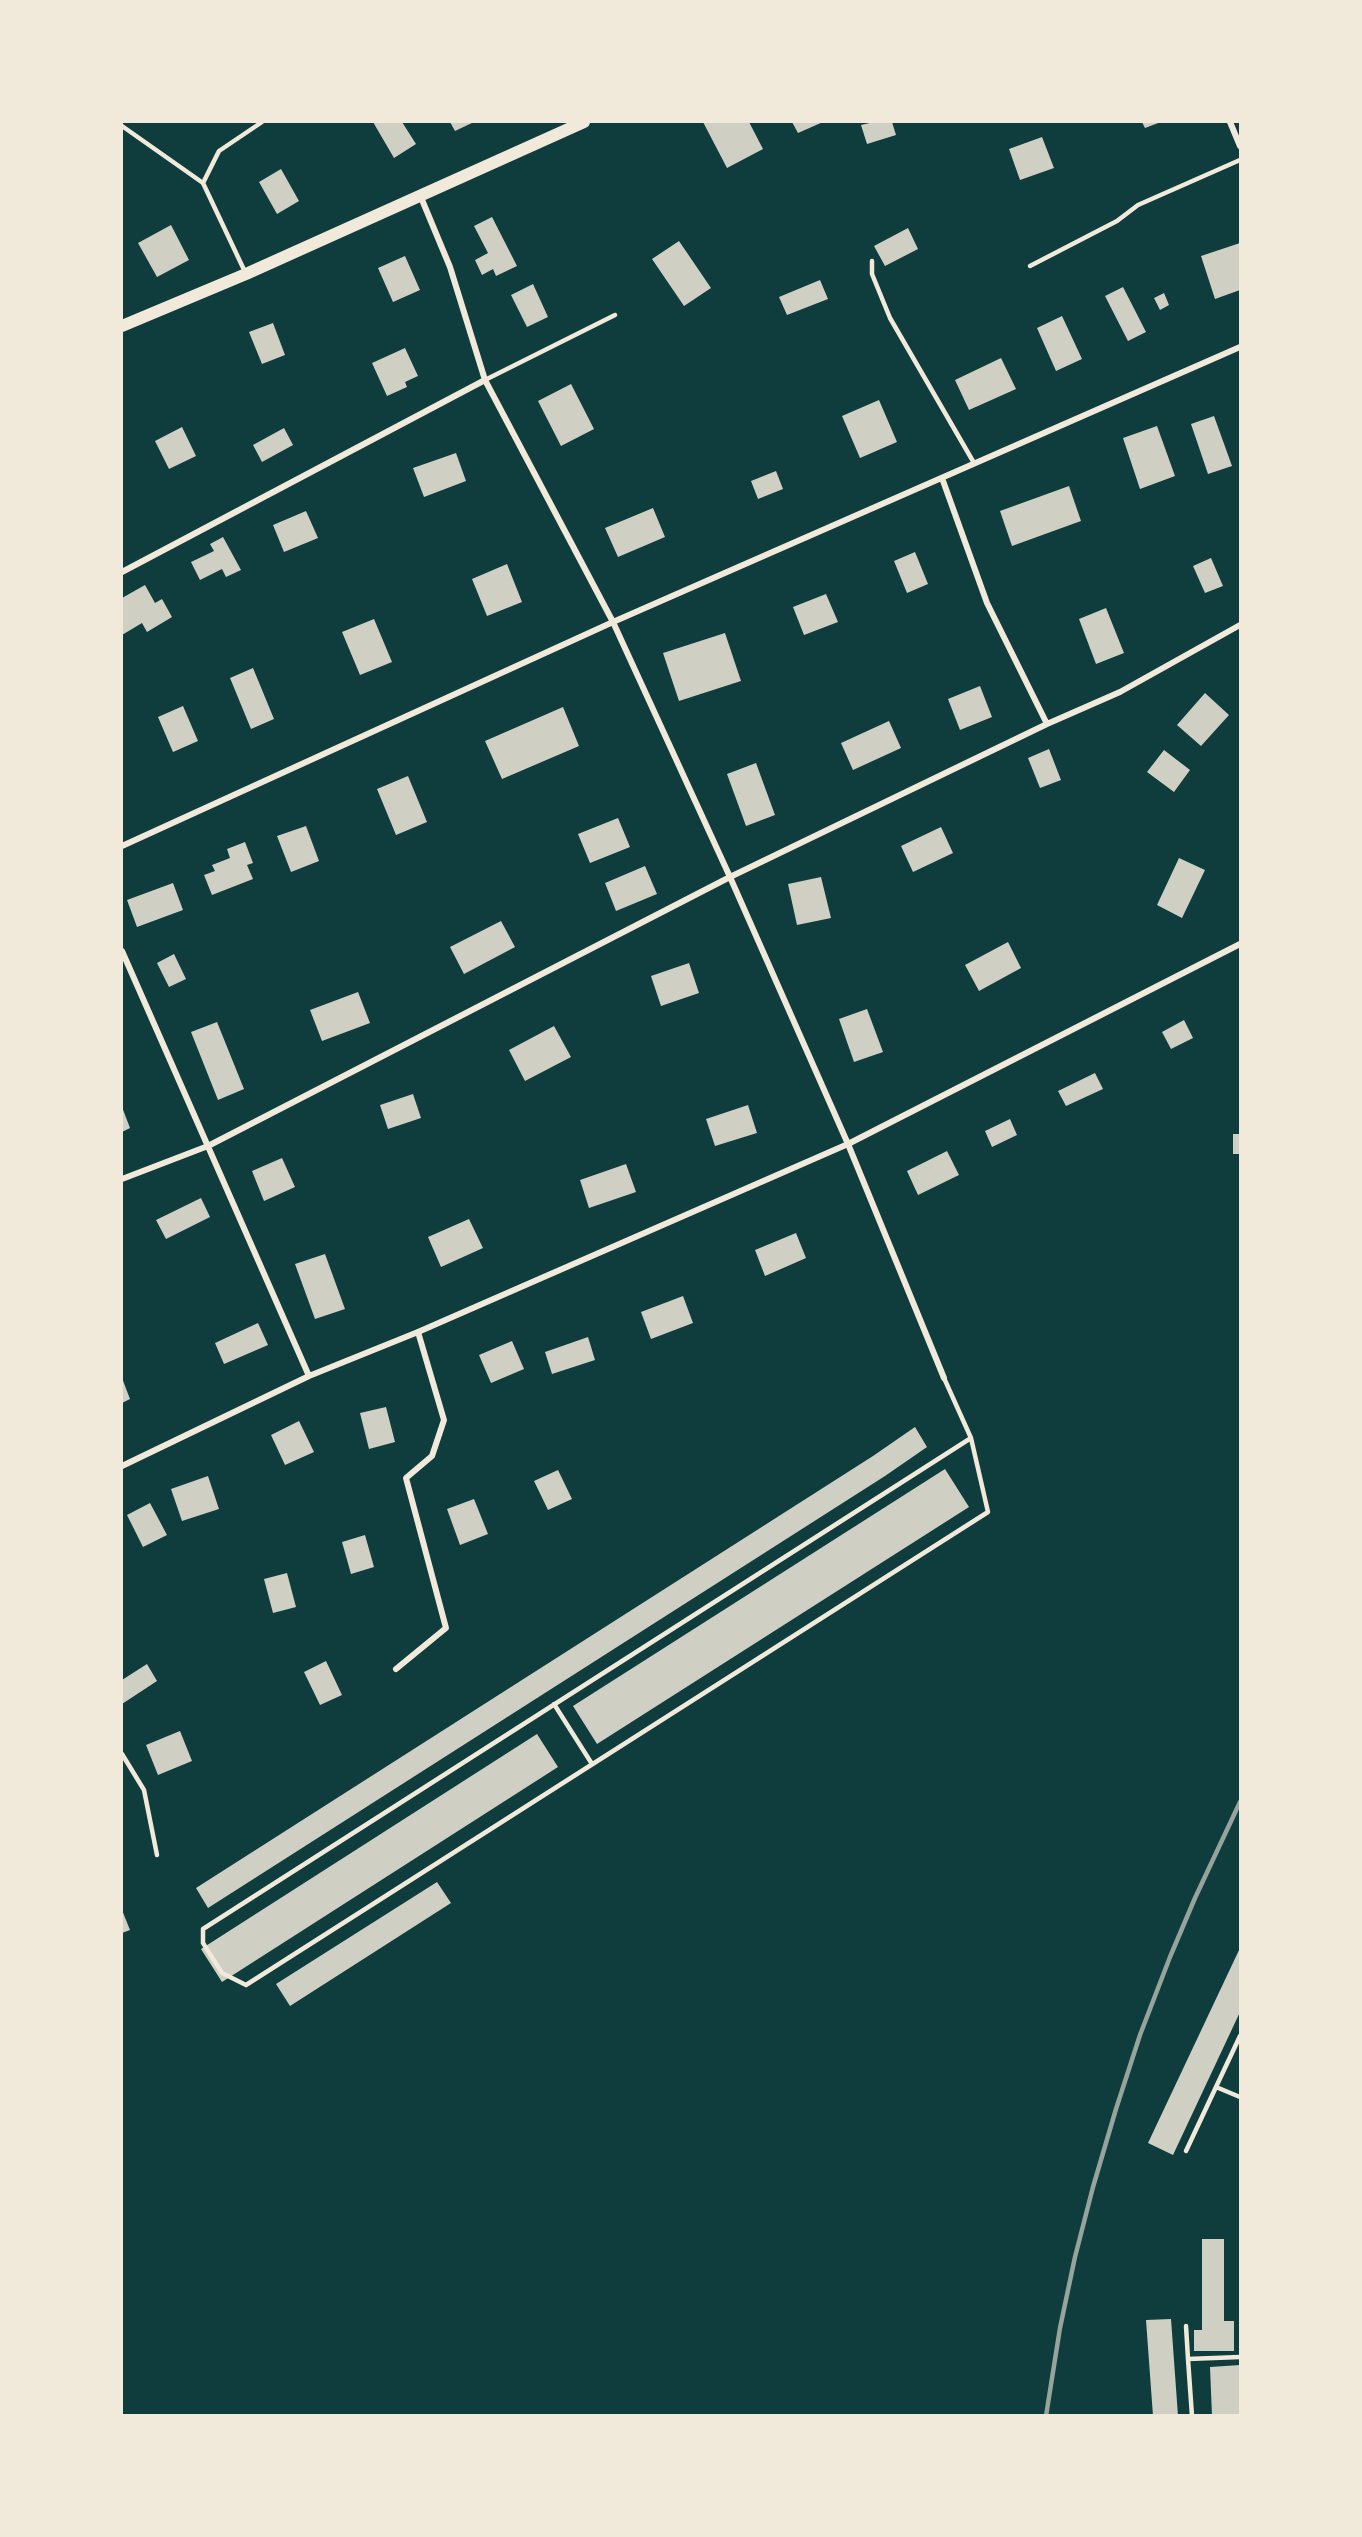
<!DOCTYPE html>
<html>
<head>
<meta charset="utf-8">
<style>
	body { margin:0 }
	#map { position:relative; width:1362px; height:2537px; overflow:hidden; background:#0f3d3e; font-family:Commissioner,sans-serif }
	canvas { display:block }
	.frame { position:absolute; inset:0; border:123px solid #f1e9da; pointer-events:none }
</style>
</head>
<body>
<div id="map">
<canvas width="1362" height="2537"></canvas>
<div class="frame"></div>
</div>
<script>
const g = document.querySelector('canvas').getContext('2d');
g.lineJoin = 'round';
function fillPath(path, color) {
  g.fillStyle = color;
  g.fill(path, 'evenodd');
}
function shape(rows) {
  const path = new Path2D();
  for (const r of rows) {
    path.moveTo(r[0], r[1]);
    for (let i = 2; i < r.length; i += 2) path.lineTo(r[i], r[i + 1]);
  }
  return path;
}
function strokePath(path, color, width, dash) {
  g.strokeStyle = color;
  g.lineWidth = width;
  g.lineCap = dash ? 'butt' : 'round';
  g.setLineDash(dash || []);
  g.stroke(path);
}
fillPath(shape([
	[373,122,402,122,416,144,394,158],
	[450,122,474,122,455,131],
	[703,122,749,122,763,149,727,168],
	[792,122,823,122,798,133],
	[874,122,892,122,896,135,867,144,861,125],
	[1142,122,1161,122,1145,128],
	[1042,137,1054,168,1020,180,1009,149],
	[281,169,299,201,277,214,259,182],
	[492,217,517,266,496,276,493,269,482,275,475,260,488,253,474,226],
	[171,225,189,260,157,277,138,243],
	[908,228,918,249,885,266,874,246],
	[679,241,711,288,684,306,652,259],
	[1240,243,1240,290,1215,299,1201,256],
	[405,256,420,290,393,302,378,268],
	[820,280,828,299,787,315,779,297],
	[533,284,548,317,527,327,511,295],
	[1123,287,1146,332,1128,341,1105,296],
	[1164,293,1169,305,1160,310,1154,298],
	[1062,316,1082,359,1056,371,1037,328],
	[273,323,285,355,262,364,249,332],
	[405,348,418,376,405,382,407,387,387,396,372,363],
	[1001,358,1016,389,969,410,955,380],
	[571,384,594,429,561,446,538,401],
	[879,400,897,442,860,458,842,416],
	[1214,416,1232,466,1208,474,1191,424],
	[1157,426,1175,476,1140,489,1123,438],
	[182,427,196,456,169,469,155,441],
	[284,428,293,445,262,462,253,445],
	[456,453,466,481,424,497,413,468],
	[776,471,783,489,758,499,751,481],
	[1069,486,1081,521,1012,546,1000,511],
	[653,508,665,537,618,557,605,528],
	[306,511,318,538,284,552,273,525],
	[223,537,241,570,226,577,222,569,200,580,191,562,214,551,210,544],
	[915,552,928,584,907,593,894,561],
	[1211,558,1223,586,1205,593,1193,566],
	[507,564,522,602,487,616,472,579],
	[145,585,155,603,162,599,172,617,147,632,142,623,122,635,122,598],
	[826,594,838,622,804,635,793,607],
	[1106,608,1124,653,1096,664,1079,619],
	[374,619,392,662,360,675,342,632],
	[725,633,741,681,679,701,663,653],
	[253,668,274,719,251,729,230,678],
	[980,686,992,717,960,730,948,699],
	[1205,693,1229,715,1201,746,1177,725],
	[183,706,198,741,173,752,158,717],
	[563,707,579,746,502,779,485,741],
	[889,721,901,748,853,770,841,743],
	[1049,749,1061,780,1040,788,1028,758],
	[1164,750,1190,770,1174,792,1147,772],
	[756,763,775,815,746,826,727,774],
	[408,776,427,822,396,835,377,789],
	[618,818,630,847,590,863,578,834],
	[306,826,319,861,291,872,277,836],
	[941,827,953,853,913,872,901,846],
	[245,842,253,863,247,865,253,879,212,895,204,875,215,871,212,865,230,858,227,849],
	[1179,858,1205,870,1182,918,1157,905],
	[645,866,657,894,616,911,605,883],
	[821,877,831,918,797,925,788,884],
	[173,883,183,910,137,927,127,900],
	[501,921,515,947,464,974,450,947],
	[1008,942,1021,968,979,991,965,965],
	[174,954,186,979,169,987,157,963],
	[689,963,699,993,661,1006,651,976],
	[358,992,370,1023,322,1041,310,1010],
	[867,1009,883,1052,854,1062,839,1019],
	[1184,1020,1193,1038,1171,1049,1162,1032],
	[217,1022,244,1089,218,1100,191,1032],
	[554,1026,571,1057,525,1081,509,1050],
	[1095,1073,1103,1089,1066,1106,1058,1091],
	[413,1094,421,1118,388,1129,380,1105],
	[748,1105,757,1133,715,1146,706,1119],
	[122,1107,130,1128,122,1132],
	[1010,1119,1017,1135,992,1147,985,1131],
	[1233,1134,1240,1134,1240,1154,1233,1154],
	[947,1151,959,1175,918,1195,907,1171],
	[282,1158,295,1187,264,1201,252,1171],
	[626,1164,636,1192,589,1208,580,1180],
	[201,1198,210,1217,166,1239,156,1220],
	[469,1219,483,1248,441,1267,428,1237],
	[796,1233,806,1258,765,1276,755,1250],
	[325,1254,345,1309,315,1319,295,1264],
	[683,1296,693,1323,651,1339,641,1312],
	[258,1323,268,1345,224,1364,215,1343],
	[588,1337,595,1360,552,1374,545,1352],
	[512,1341,524,1369,491,1383,479,1355],
	[122,1378,130,1399,122,1403],
	[386,1407,395,1442,369,1449,360,1413],
	[299,1421,314,1452,285,1465,271,1435],
	[915,1427,927,1447,885,1476,208,1908,196,1888,873,1456],
	[945,1469,969,1507,597,1744,573,1706],
	[558,1470,572,1499,548,1510,534,1481],
	[208,1476,219,1509,182,1521,171,1489],
	[474,1499,488,1534,460,1545,447,1509],
	[150,1503,167,1535,143,1547,127,1515],
	[365,1535,374,1567,351,1574,342,1542],
	[287,1573,296,1607,273,1613,264,1579],
	[326,1661,342,1695,320,1705,304,1672],
	[147,1664,157,1681,122,1704,122,1680],
	[180,1731,192,1761,158,1775,146,1745],
	[537,1734,558,1767,222,1982,201,1949],
	[437,1882,451,1903,290,2006,276,1984],
	[122,1910,130,1930,122,1933],
	[1240,1948,1240,2012,1173,2155,1148,2143],
	[1202,2239,1224,2239,1224,2321,1234,2321,1234,2351,1194,2351,1194,2330,1202,2330],
	[1171,2319,1178,2416,1153,2416,1146,2320],
	[1240,2365,1240,2416,1212,2416,1210,2367]
]), '#cfcfc3');
strokePath(shape([
	[122,126,203,183,246,274],
	[203,183,219,151,262,122],
	[872,261,872,274,890,318,974,463],
	[1030,266,1117,221,1138,205,1240,160],
	[485,380,615,315],
	[944,1378,971,1438,988,1512,246,1985,222,1973,203,1943,203,1929,971,1438],
	[554,1704,592,1764],
	[122,1754,144,1790,157,1855],
	[1216,2087,1240,2036],
	[1186,2151,1216,2087,1240,2097],
	[1186,2326,1188,2359],
	[1192,2416,1188,2359,1240,2357]
]), '#f1e9da', 4.5);
strokePath(shape([
	[1230,122,1240,146],
	[420,195,450,267,485,380,613,622,730,877,848,1144,944,1378],
	[942,478,987,603,1047,724],
	[122,572,485,380],
	[122,846,613,622,1240,347],
	[122,951,309,1376],
	[122,1179,208,1146,730,877,1047,724,1120,692,1240,625],
	[122,1466,309,1376,418,1332,848,1144,1240,944],
	[396,1669,446,1628,406,1478,432,1456,444,1420,418,1332]
]), '#f1e9da', 6);
strokePath(shape([
	[122,326,246,274,584,122]
]), '#f1e9da', 12);
strokePath(shape([
	[1046,2416,1060,2328,1075,2257,1093,2187,1116,2109,1140,2035,1170,1957,1195,1898,1240,1802]
]), '#97a49c', 4.5);
</script>
</body>
</html>
